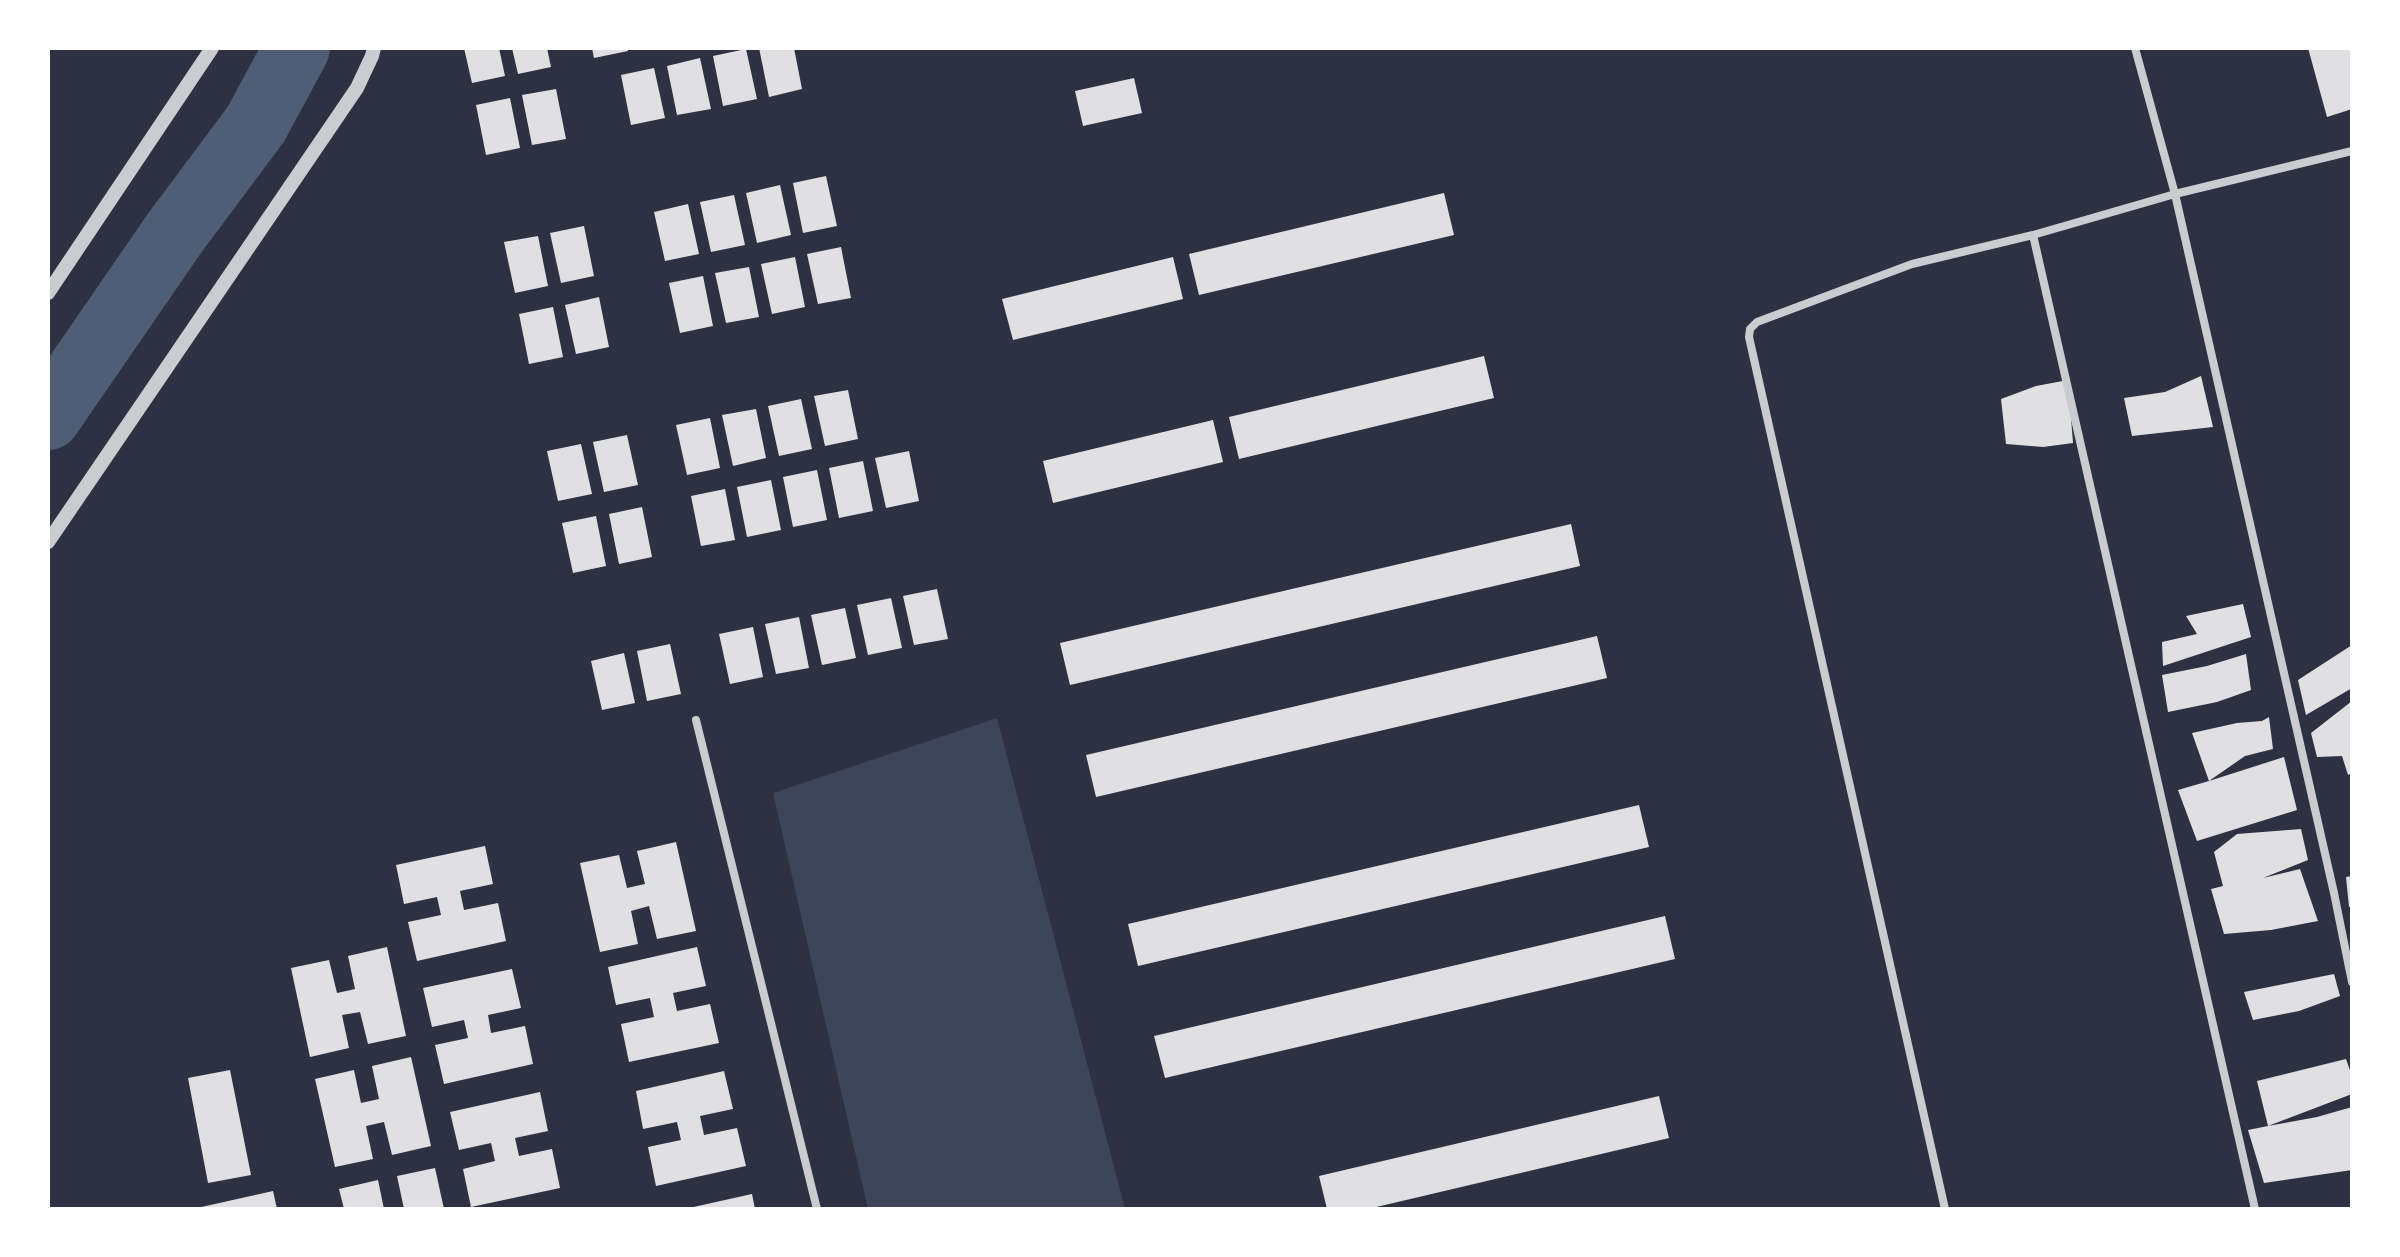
<!DOCTYPE html>
<html>
<head>
<meta charset="utf-8">
<style>
	body { margin:0 }
	#map { position:relative; width:2400px; height:1257px; overflow:hidden; background:#2d3142; font-family:Barlow,sans-serif }
	canvas { display:block }
	.frame { position:absolute; inset:0; border:50px solid #fff; pointer-events:none }
</style>
</head>
<body>
<div id="map">
<canvas width="2400" height="1257"></canvas>
<div class="frame"></div>
</div>
<script>
const g = document.querySelector('canvas').getContext('2d');
g.lineJoin = 'round';
function fillPath(path, color) {
  g.fillStyle = color;
  g.fill(path, 'evenodd');
}
function shape(rows) {
  const path = new Path2D();
  for (const r of rows) {
    path.moveTo(r[0], r[1]);
    for (let i = 2; i < r.length; i += 2) path.lineTo(r[i], r[i + 1]);
  }
  return path;
}
function strokePath(path, color, width, dash) {
  g.strokeStyle = color;
  g.lineWidth = width;
  g.lineCap = dash ? 'butt' : 'round';
  g.setLineDash(dash || []);
  g.stroke(path);
}
fillPath(shape([
	[997,718,1125,1209,868,1209,773,793]
]), '#3c4559');
strokePath(shape([
	[48,417,174,234,256,124,297,48]
]), '#4f5d75', 66);
fillPath(shape([
	[464,48,499,48,505,76,472,83],
	[512,48,547,48,551,67,518,74],
	[592,48,627,48,628,51,594,58],
	[759,48,794,48,802,89,769,97],
	[2308,48,2352,48,2352,109,2327,117],
	[746,49,757,99,723,106,713,56],
	[700,58,711,109,677,115,667,66],
	[654,68,665,118,631,125,621,75],
	[1134,78,1142,113,1083,126,1075,91],
	[556,89,566,139,532,145,522,95],
	[510,98,520,148,486,155,476,105],
	[826,176,837,226,803,233,793,183],
	[780,185,791,235,757,243,746,193],
	[1444,193,1454,235,1199,295,1189,254],
	[734,195,745,245,711,252,700,202],
	[688,204,699,254,665,261,654,212],
	[584,226,594,276,561,283,550,233],
	[538,236,548,286,515,293,504,242],
	[841,247,851,298,818,304,807,254],
	[795,257,805,307,772,314,761,264],
	[1173,257,1183,299,1013,340,1002,299],
	[749,267,759,317,726,323,715,273],
	[703,276,713,326,680,333,669,283],
	[599,297,609,347,576,354,565,305],
	[553,307,563,357,529,364,519,314],
	[1484,356,1494,398,1239,459,1229,417],
	[2201,376,2213,427,2132,436,2124,398,2165,392],
	[2068,380,2073,443,2043,447,2006,444,2001,399,2036,386],
	[848,390,858,439,825,446,814,396],
	[801,399,812,449,779,456,768,406],
	[756,409,766,458,733,466,722,415],
	[710,418,720,468,687,475,676,425],
	[1213,420,1223,462,1053,503,1043,461],
	[627,435,638,485,604,492,593,442],
	[581,444,592,494,558,501,547,451],
	[909,451,919,501,886,508,875,458],
	[863,461,873,511,839,518,829,468],
	[817,470,827,520,793,527,783,477],
	[771,480,781,530,747,537,737,487],
	[725,489,735,540,701,546,691,496],
	[642,507,652,557,619,564,609,514],
	[596,516,606,566,573,573,562,523],
	[1571,524,1580,566,1070,685,1060,643],
	[937,589,948,639,914,645,903,596],
	[891,598,902,648,868,655,857,605],
	[2243,604,2251,637,2163,666,2162,642,2197,634,2186,616],
	[845,608,856,658,822,665,811,615],
	[799,617,809,668,776,674,765,624],
	[753,627,763,677,730,684,719,634],
	[1597,636,1607,678,1096,797,1086,755],
	[670,644,681,694,647,701,637,651],
	[2352,645,2352,688,2306,715,2298,680],
	[624,653,635,703,602,710,591,661],
	[2246,654,2251,690,2217,702,2168,712,2162,675,2207,666],
	[2352,701,2352,773,2348,775,2342,756,2317,757,2311,733],
	[2269,717,2273,749,2245,756,2209,781,2284,757,2297,810,2197,841,2178,790,2209,781,2192,733,2237,723,2262,721],
	[1639,805,1649,847,1138,966,1128,924],
	[2301,829,2308,860,2263,878,2300,869,2318,921,2271,930,2224,934,2211,889,2223,886,2214,852,2237,834],
	[676,842,696,931,657,939,649,906,631,911,638,944,600,952,580,863,619,855,627,888,645,884,637,851],
	[485,846,493,884,460,891,464,910,498,903,506,941,417,961,408,922,441,915,437,897,404,904,396,865],
	[2352,876,2352,906,2349,907,2346,877],
	[1665,916,1675,959,1165,1078,1154,1036],
	[387,947,406,1036,368,1044,360,1012,342,1015,349,1048,310,1057,291,968,329,960,337,993,355,989,348,956],
	[697,947,706,986,673,993,677,1011,710,1004,719,1043,629,1062,621,1024,654,1017,650,998,616,1005,608,967],
	[512,969,521,1008,488,1015,491,1033,525,1026,533,1064,444,1084,435,1045,468,1038,464,1020,432,1027,423,988],
	[2334,974,2340,996,2299,1011,2253,1020,2244,992],
	[411,1057,431,1146,392,1155,384,1122,366,1126,373,1159,335,1167,315,1079,354,1070,361,1103,379,1099,372,1066],
	[2346,1059,2352,1076,2352,1094,2268,1126,2317,1117,2352,1107,2352,1170,2264,1183,2248,1130,2268,1126,2257,1081],
	[230,1070,251,1175,208,1183,188,1078],
	[724,1071,733,1109,700,1116,704,1135,737,1128,746,1166,656,1186,648,1147,681,1140,677,1122,643,1129,636,1091],
	[540,1092,548,1131,515,1138,519,1156,552,1149,560,1188,471,1207,463,1169,495,1161,491,1143,459,1150,450,1112],
	[1659,1096,1669,1138,1368,1209,1327,1209,1319,1176],
	[435,1168,444,1209,404,1209,397,1176],
	[378,1180,384,1209,344,1209,339,1189],
	[273,1191,277,1209,197,1209,197,1208],
	[752,1194,755,1209,689,1209,689,1208]
]), '#e0e0e3');
strokePath(shape([
	[2135,48,2175,194,2334,893,2352,982],
	[2033,235,2255,1209],
	[696,720,817,1209],
	[1945,1209,1749,337,1750,329,1757,322,1912,264,2033,235,2175,194,2352,151]
]), '#caccd0', 8);
strokePath(shape([
	[48,293,212,48],
	[48,542,357,88,372,56,374,48]
]), '#caccd0', 14);
</script>
</body>
</html>
